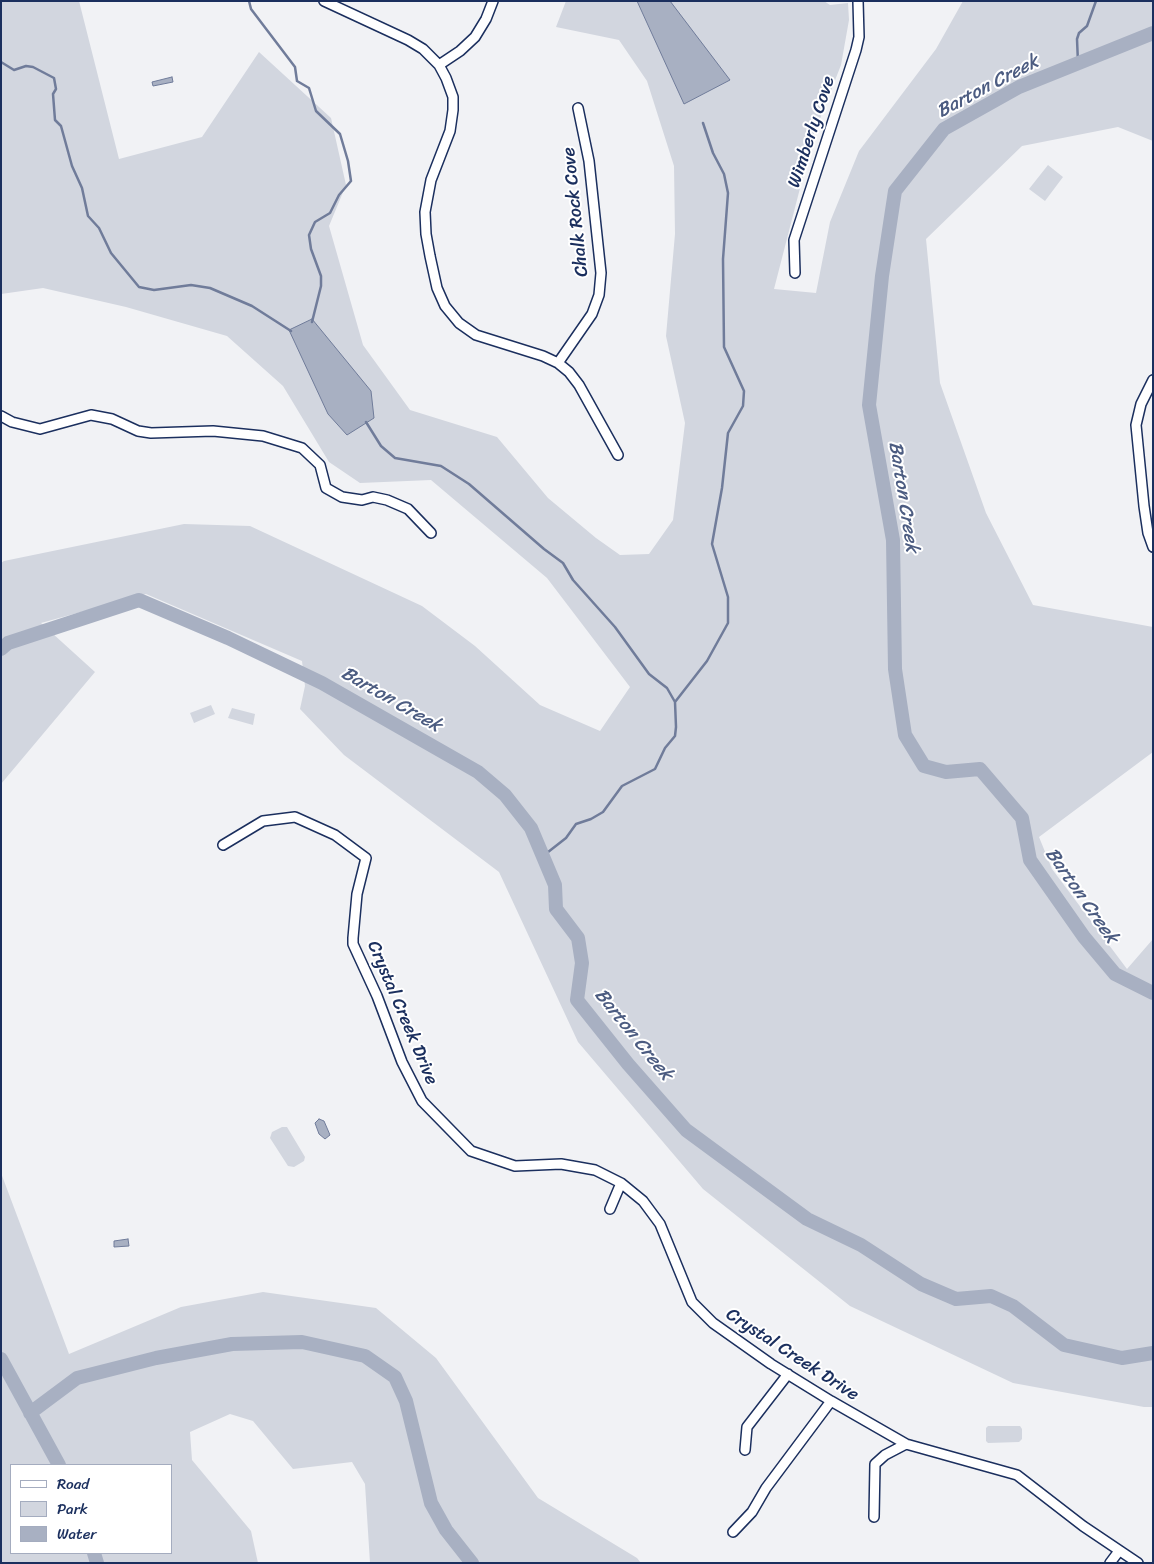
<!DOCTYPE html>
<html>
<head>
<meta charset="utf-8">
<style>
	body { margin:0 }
	#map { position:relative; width:1154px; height:1564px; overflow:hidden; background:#f1f2f5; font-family:Sriracha,sans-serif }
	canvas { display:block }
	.frame { position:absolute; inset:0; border:2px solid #1b2f5e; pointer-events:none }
	.legend { position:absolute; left:10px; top:1464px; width:162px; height:90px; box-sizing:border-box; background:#fff; border:1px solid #a4acbf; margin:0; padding:6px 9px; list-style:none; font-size:15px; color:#1b2f5e }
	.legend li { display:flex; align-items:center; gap:10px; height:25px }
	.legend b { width:25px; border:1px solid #a4acbf }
</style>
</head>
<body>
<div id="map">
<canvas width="1154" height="1564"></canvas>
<div class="frame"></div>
<ul class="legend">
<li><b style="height:6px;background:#fff"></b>Road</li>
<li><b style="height:14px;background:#d2d6df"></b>Park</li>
<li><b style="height:14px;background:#a8b0c2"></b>Water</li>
</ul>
</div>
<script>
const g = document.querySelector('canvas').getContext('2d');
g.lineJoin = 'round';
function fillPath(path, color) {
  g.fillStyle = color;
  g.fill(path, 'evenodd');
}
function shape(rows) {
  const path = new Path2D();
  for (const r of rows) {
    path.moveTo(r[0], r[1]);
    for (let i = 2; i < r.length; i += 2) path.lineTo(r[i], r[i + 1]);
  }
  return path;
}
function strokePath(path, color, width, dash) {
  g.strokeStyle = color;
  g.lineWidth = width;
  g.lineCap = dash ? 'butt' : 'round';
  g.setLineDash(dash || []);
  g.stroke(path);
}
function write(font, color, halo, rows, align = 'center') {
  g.font = font + ' Sriracha,sans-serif';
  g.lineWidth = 4;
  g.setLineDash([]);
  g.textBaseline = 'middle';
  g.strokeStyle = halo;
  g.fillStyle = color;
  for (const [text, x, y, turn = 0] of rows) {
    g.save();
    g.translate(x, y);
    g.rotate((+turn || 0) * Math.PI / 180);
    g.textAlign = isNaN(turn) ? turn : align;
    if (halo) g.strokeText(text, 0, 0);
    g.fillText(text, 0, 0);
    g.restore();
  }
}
fillPath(shape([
	[1,1,79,1,119,159,202,137,259,52,331,118,346,185,329,226,363,345,410,410,497,437,548,498,596,538,620,555,649,554,673,520,685,423,666,336,675,234,674,166,647,81,619,40,556,27,566,1,824,1,830,5,848,3,849,20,841,65,814,134,774,289,816,293,830,222,859,151,936,49,963,1,1153,1,1153,141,1118,127,1022,146,926,239,940,383,986,513,1033,605,1153,627,1153,752,1039,837,1052,869,1127,969,1153,939,1153,1407,1144,1407,1013,1383,850,1306,703,1189,578,1042,499,872,344,755,300,709,305,686,302,661,146,594,41,623,95,672,1,784,1,563,4,561,184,524,250,526,422,606,475,646,540,705,600,731,630,687,547,578,431,480,360,483,329,462,283,386,227,336,126,307,43,288,1,294],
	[1048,165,1063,177,1045,201,1029,189],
	[211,705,215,714,194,723,190,713],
	[232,708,255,714,253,725,228,718],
	[282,1127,287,1127,305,1157,304,1161,294,1167,288,1166,270,1138,272,1132],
	[1,1173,69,1354,181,1307,263,1292,376,1308,436,1358,538,1498,637,1558,641,1563,370,1563,365,1484,352,1462,293,1469,253,1421,230,1414,190,1432,192,1460,251,1531,258,1563,1,1563],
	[11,1465,171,1465,171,1553,11,1553],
	[988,1426,1020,1426,1022,1429,1022,1439,1019,1442,988,1443,986,1441,986,1428]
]), '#d2d6df');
const water = shape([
	[637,1,670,1,730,80,684,104,637,1],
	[172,77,173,82,153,86,152,82,172,77],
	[312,319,371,391,374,418,347,435,328,414,289,330,312,319],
	[319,1119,324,1121,330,1135,325,1139,319,1134,315,1123,319,1119],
	[128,1239,129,1246,114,1247,114,1241,128,1239]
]);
fillPath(water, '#a8b0c2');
strokePath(water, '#707c9a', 1);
strokePath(shape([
	[249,1,251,9,295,67,297,81,309,88,316,111,340,134,348,161,351,181,339,195,330,213,315,222,309,235,311,249,321,276,321,286,312,322],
	[1,62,14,70,26,66,33,67,54,78,56,89,53,94,55,120,61,126,72,166,82,188,88,216,99,228,111,253,139,287,154,290,191,285,210,288,252,306,291,331],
	[1078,63,1077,39,1079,33,1087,26,1096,1],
	[366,422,381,446,395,458,441,466,469,484,544,549,563,563,573,580,615,627,649,674,667,688,675,702],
	[543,856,566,838,576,824,591,819,603,812,622,786,655,769,665,748,675,736,676,727,675,702,707,661,728,623,728,597,712,544,722,488,728,433,743,406,744,391,724,347,723,259,728,193,724,174,713,153,703,123]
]), '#707c9a', 2.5);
strokePath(shape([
	[1153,33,1019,87,944,129,895,191,882,276,869,405,893,540,895,669,905,735,924,766,946,772,980,769,1022,818,1030,860,1084,937,1115,974,1153,993],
	[1,649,8,643,139,600,228,638,322,683,478,772,505,795,531,828,555,885,556,909,578,938,582,963,577,1000,628,1064,686,1130,807,1219,861,1245,921,1284,956,1299,991,1296,1013,1306,1064,1345,1122,1358,1153,1353],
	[1,1359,59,1465],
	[30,1413,77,1378,156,1358,232,1344,302,1342,365,1356,395,1377,406,1401,431,1503,446,1530,472,1563],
	[94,1553,97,1563]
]), '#a8b0c2', 14);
const minor = shape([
	[324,1,408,40,423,49,439,65,446,78,453,97,453,110,450,131,431,180,425,212,426,234,430,256,437,288,445,306,459,323,476,335,543,356,558,363,569,372,579,385,618,455],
	[439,65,460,51,475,37,486,19,493,1],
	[795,273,794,240,856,50,859,37,858,1],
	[558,363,592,314,599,295,601,273,589,161,578,108],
	[1153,380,1141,404,1136,425,1144,506,1148,533,1153,547],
	[1,416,12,422,40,429,91,415,112,419,138,431,151,433,213,431,263,436,302,448,320,465,326,488,342,497,362,500,373,497,387,500,408,509,431,533],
	[223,845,263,821,295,817,335,835,366,858,357,894,353,938,353,944,377,996,402,1062,422,1101,471,1151,515,1166,561,1164,595,1170,621,1183,643,1201,660,1224,692,1302,713,1323,771,1364,831,1401,906,1444,1017,1475,1083,1526,1138,1563],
	[610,1209,621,1183],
	[745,1450,747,1427,788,1374],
	[874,1517,875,1464,885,1455,906,1444],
	[733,1532,752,1512,766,1488,831,1401],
	[1110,1563,1119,1551]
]);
strokePath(minor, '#1b2f5e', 12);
strokePath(minor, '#fff', 9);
write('18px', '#1b2f5e', '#fff', [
	["Wimberly Cove",812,132,-72],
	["Chalk Rock Cove",576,212,-96],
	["Crystal Creek Drive",402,1013,67],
	["Crystal Creek Drive",792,1355,33]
]);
write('italic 19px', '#4c5c81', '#fff', [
	["Barton Creek",988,87,-28],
	["Barton Creek",903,497,81],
	["Barton Creek",391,700,30],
	["Barton Creek",1081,896,55],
	["Barton Creek",633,1035,51]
]);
</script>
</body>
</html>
